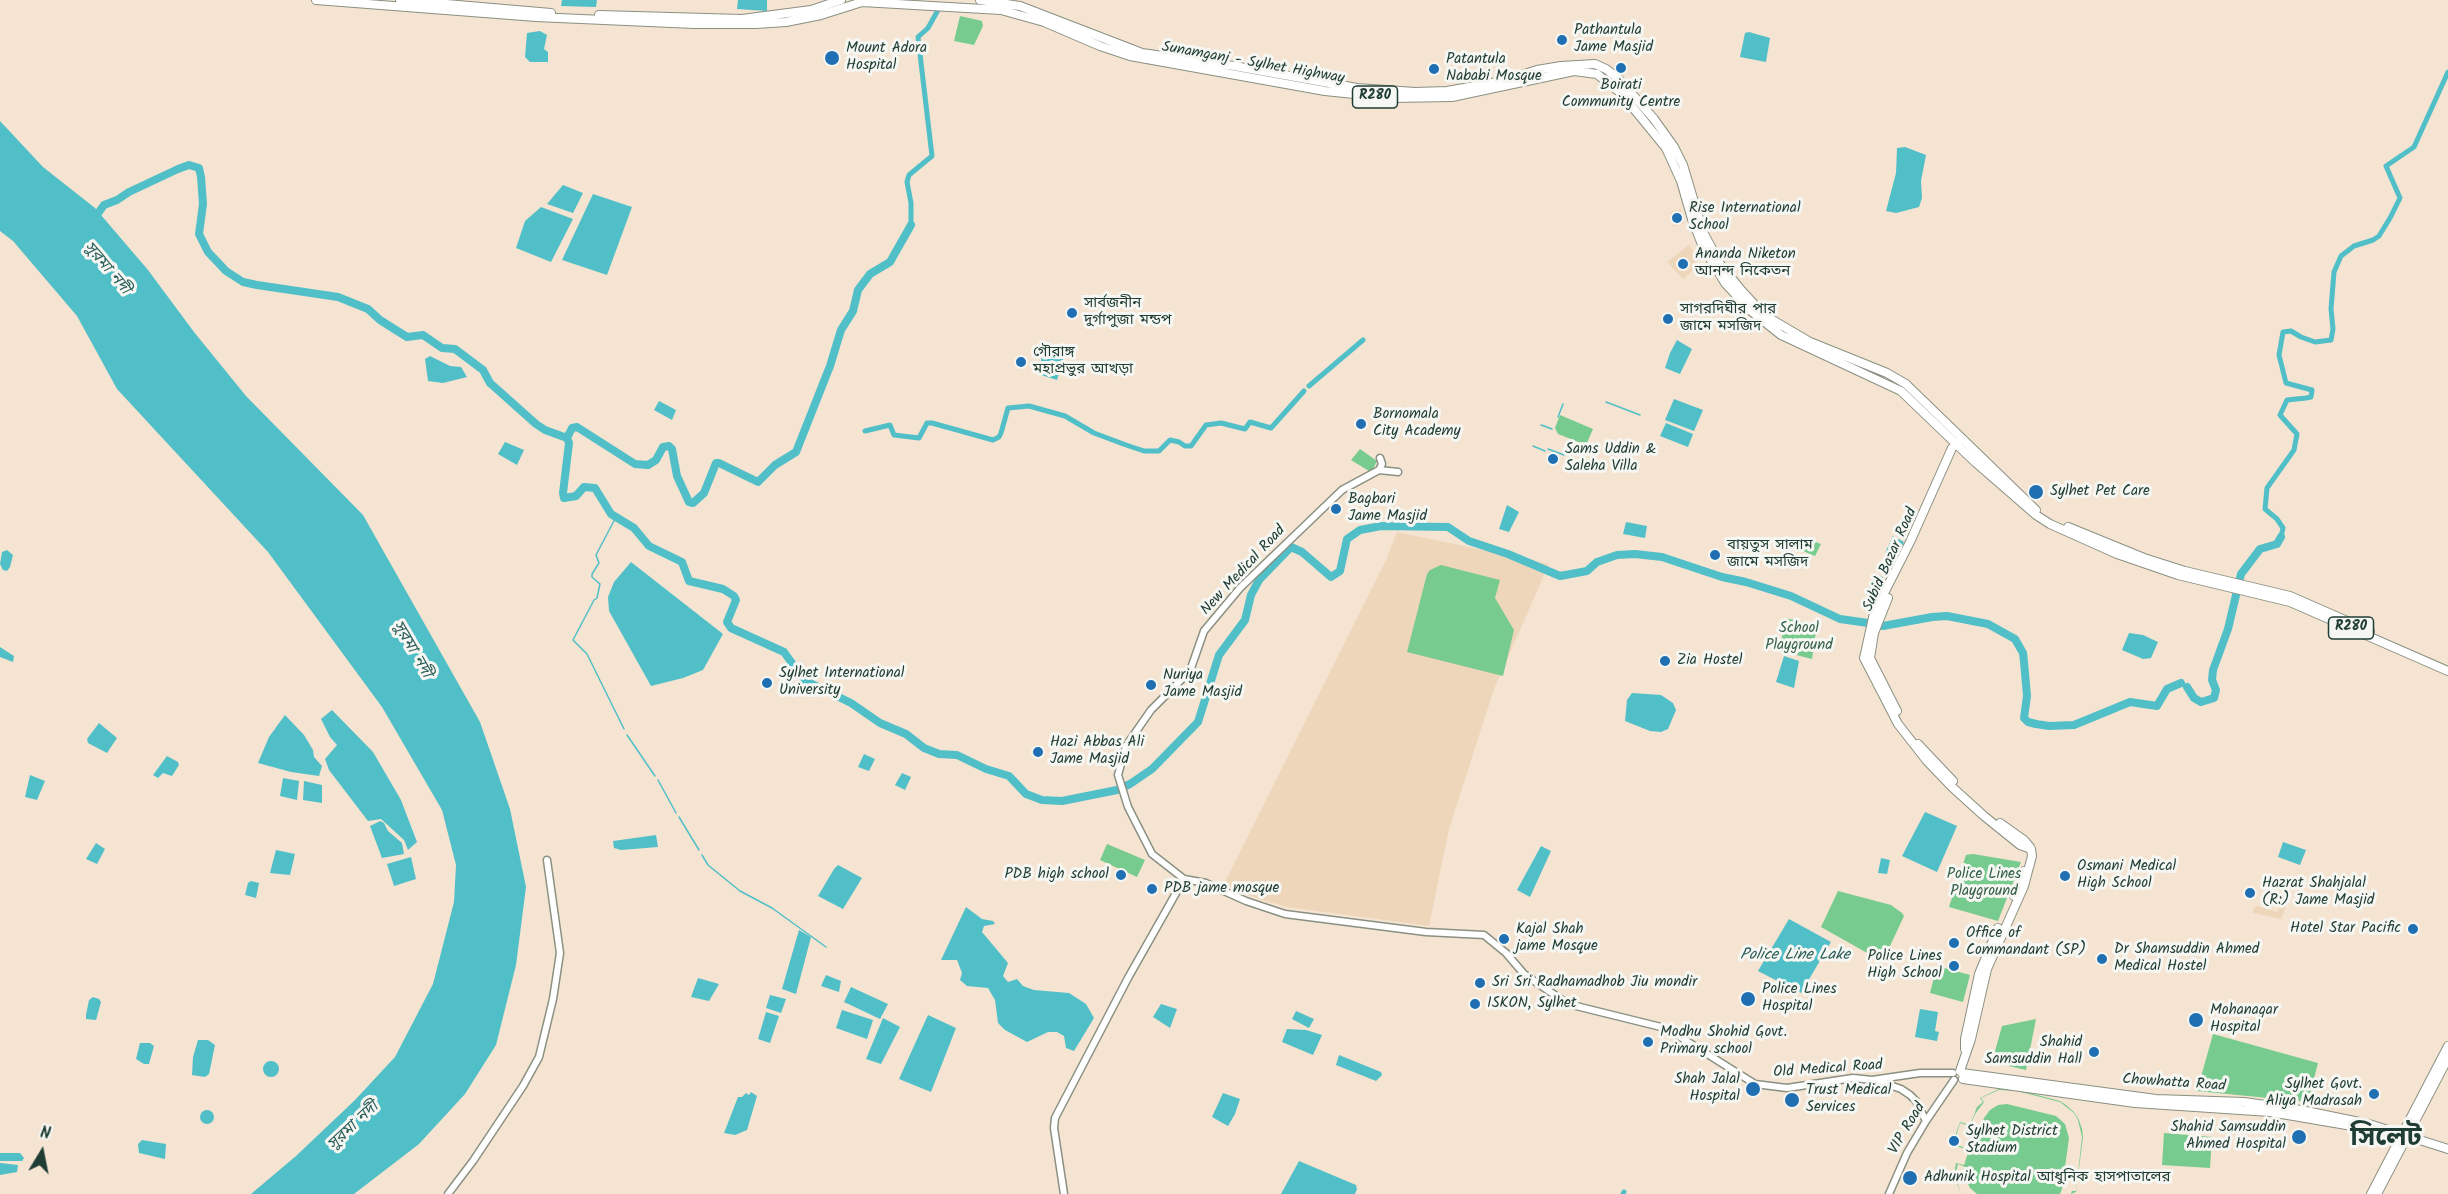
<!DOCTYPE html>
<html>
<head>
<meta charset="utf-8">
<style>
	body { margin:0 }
	#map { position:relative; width:2448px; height:1194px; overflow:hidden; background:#f5e4d1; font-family:Kalam,sans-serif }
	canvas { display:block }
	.north { position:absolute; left:12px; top:1122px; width:60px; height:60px; -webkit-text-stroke:4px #f6f6f2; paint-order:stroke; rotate:10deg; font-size:16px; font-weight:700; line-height:24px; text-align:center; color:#1f3d34 }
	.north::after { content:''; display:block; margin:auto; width:21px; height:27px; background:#1f3d34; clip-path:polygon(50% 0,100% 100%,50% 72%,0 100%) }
</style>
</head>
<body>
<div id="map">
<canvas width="2448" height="1194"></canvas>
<div class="north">N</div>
</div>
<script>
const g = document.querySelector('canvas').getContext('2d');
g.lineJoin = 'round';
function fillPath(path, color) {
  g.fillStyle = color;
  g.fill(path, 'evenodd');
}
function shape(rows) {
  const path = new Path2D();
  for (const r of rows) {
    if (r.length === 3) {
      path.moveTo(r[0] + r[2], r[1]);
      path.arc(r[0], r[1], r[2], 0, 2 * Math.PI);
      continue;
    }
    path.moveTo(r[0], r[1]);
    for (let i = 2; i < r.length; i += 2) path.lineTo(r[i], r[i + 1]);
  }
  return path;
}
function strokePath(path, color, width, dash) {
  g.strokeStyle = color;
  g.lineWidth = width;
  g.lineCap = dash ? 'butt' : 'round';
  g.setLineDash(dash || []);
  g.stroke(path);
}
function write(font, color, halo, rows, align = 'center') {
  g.font = font + ' Kalam,"Noto Sans Bengali",sans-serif';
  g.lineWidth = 6;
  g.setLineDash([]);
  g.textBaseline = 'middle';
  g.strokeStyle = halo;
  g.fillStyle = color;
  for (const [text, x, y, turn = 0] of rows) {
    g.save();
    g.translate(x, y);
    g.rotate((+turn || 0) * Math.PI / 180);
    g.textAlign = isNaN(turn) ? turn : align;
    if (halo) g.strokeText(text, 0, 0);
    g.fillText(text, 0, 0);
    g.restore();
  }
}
fillPath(shape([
	[1681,209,1684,223,1674,227,1670,212],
	[1689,245,1697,256,1694,259,1698,266,1683,279,1667,262],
	[1397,532,1549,564,1494,689,1449,829,1429,926,1287,907,1253,897,1224,884,1386,560],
	[2281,904,2286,906,2281,919,2253,913,2254,908,2257,906,2277,912]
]), '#eed6bb');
fillPath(shape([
	[960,16,982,21,983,26,974,45,954,41],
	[1560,415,1593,429,1586,445,1558,434,1555,428],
	[1360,449,1377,461,1373,469,1369,471,1351,460],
	[1808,539,1821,544,1815,556,1803,551],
	[1441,565,1500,580,1495,598,1514,630,1503,676,1407,652,1427,574,1430,570],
	[1785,618,1817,625,1812,659,1780,651],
	[1107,844,1145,860,1137,877,1100,860],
	[1973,854,2021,862,1998,921,1949,907,1966,855],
	[1838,891,1891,905,1902,913,1904,916,1890,946,1883,955,1869,954,1821,927],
	[1937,966,1970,975,1963,1002,1930,993],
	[2036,1019,2026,1070,1992,1062,2002,1026],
	[2213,1034,2318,1063,2308,1102,2197,1091],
	[1999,1089,2018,1090,2041,1096,2060,1101,2066,1105,2074,1112,2079,1120,2082,1129,2083,1137,2076,1192,2071,1194,2072,1191,2076,1191,2082,1137,2078,1120,2074,1113,2060,1102,2017,1091,1999,1090,1981,1098,1984,1102,1975,1114,1971,1124,1981,1127,1984,1118,1990,1110,1998,1105,2007,1104,2056,1116,2065,1124,2069,1138,2062,1189,2060,1194,1977,1194,1970,1188,1966,1180,1968,1168,1958,1164,1955,1176,1961,1194,1954,1176,1956,1163,1964,1165,1969,1150,1952,1145,1960,1122,1970,1125,1977,1107,1983,1102,1980,1098],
	[1960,1123,1976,1128,1969,1149,1954,1144],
	[2164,1133,2212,1137,2210,1168,2162,1165]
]), '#77cb8e');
fillPath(shape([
	[562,0,597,0,596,7,561,6],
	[738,0,767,0,767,11,737,9],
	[540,31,547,35,544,49,548,52,548,62,530,62,525,57,527,33],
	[1749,32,1770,38,1766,62,1740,57,1745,33],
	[0,121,43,167,95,208,148,270,194,332,246,396,363,515,480,722,510,809,526,887,516,965,496,1045,465,1094,419,1144,354,1194,251,1194,296,1156,355,1100,395,1057,433,984,454,902,456,865,442,810,382,707,268,552,117,389,77,316,13,241,0,231],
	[1905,147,1926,155,1921,181,1922,198,1919,207,1896,213,1886,211,1896,173,1897,148],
	[563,185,583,193,573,213,547,204],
	[593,194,632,207,607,275,562,260],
	[541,207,573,219,551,262,516,248,525,221],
	[1677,340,1692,349,1680,374,1665,368,1670,353],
	[1043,352,1064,357,1057,380,1038,374],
	[430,356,450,366,461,367,467,377,443,383,428,381,425,359],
	[1674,399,1703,410,1694,431,1665,420],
	[659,401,676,410,672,420,654,410],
	[1666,423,1693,434,1688,447,1660,436],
	[505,442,524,450,517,465,498,454],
	[1507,505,1519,512,1509,532,1499,529],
	[1626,522,1647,526,1645,538,1623,534],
	[1893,536,1904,542,1896,559,1885,553],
	[7,550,13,555,10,567,7,571,3,570,0,564,2,552],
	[631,562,723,634,703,670,683,678,651,686,609,611,608,597,614,582],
	[1876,574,1883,577,1874,599,1866,595],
	[2129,633,2143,635,2158,642,2151,658,2143,659,2122,650],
	[0,647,14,656,13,662,0,657],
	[1784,656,1799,661,1794,688,1776,682],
	[1632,693,1661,695,1673,703,1676,710,1668,729,1661,732,1650,731,1625,721,1627,700],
	[332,710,373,752,401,800,417,842,408,850,404,840,381,819,368,821,329,770,325,759,337,745,330,737,321,719],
	[285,715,304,735,313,750,314,757,322,766,319,776,291,772,258,763,269,737],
	[99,723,117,738,107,753,88,743,87,739],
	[864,754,875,759,869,771,858,767],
	[167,756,178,762,179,765,172,776,163,773,158,778,153,775],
	[902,773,911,777,905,790,895,785],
	[30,775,45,781,37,800,25,797],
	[283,778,299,781,297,800,280,796],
	[304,781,322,785,322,803,303,800],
	[1925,812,1957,826,1937,872,1902,856],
	[380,821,384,823,388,831,402,843,404,854,382,858,370,826],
	[656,835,658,847,621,850,614,848,613,841],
	[2283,842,2306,850,2300,865,2278,857],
	[96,843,105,849,97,864,86,859],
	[1541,846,1551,851,1530,897,1517,890],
	[276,850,295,854,290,875,270,873],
	[411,857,416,879,394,886,387,864],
	[1881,858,1890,860,1887,874,1878,873],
	[838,865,862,878,843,909,818,896,834,869],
	[251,881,259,883,256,898,245,895,248,883],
	[966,907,982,919,993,921,995,924,984,926,982,932,1008,963,1003,976,1008,982,1017,979,1023,986,1034,990,1069,993,1086,1004,1094,1018,1074,1051,1066,1048,1064,1036,1057,1032,1048,1032,1027,1042,1005,1030,998,1023,995,1000,988,988,967,986,960,980,962,973,957,960,941,960],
	[1789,919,1831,942,1801,993,1758,971],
	[799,930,811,937,796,994,782,989],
	[826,975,841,981,839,992,821,986],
	[698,978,719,984,709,1001,691,997],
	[851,987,888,1004,880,1019,844,1002],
	[770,995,786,999,781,1013,766,1008],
	[93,997,99,999,101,1002,96,1020,86,1019,86,1015,89,1000],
	[1161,1004,1177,1009,1170,1028,1153,1017],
	[1920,1009,1938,1012,1935,1031,1939,1032,1937,1041,1915,1037],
	[842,1010,873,1020,867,1039,836,1028],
	[1296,1011,1314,1019,1309,1028,1292,1019],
	[766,1012,779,1016,770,1043,758,1039],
	[928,1015,956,1028,931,1092,899,1079],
	[883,1018,900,1027,881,1064,866,1059],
	[1287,1029,1306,1030,1322,1035,1313,1055,1282,1042],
	[198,1040,208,1040,215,1045,209,1074,205,1077,192,1075,193,1057],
	[140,1043,150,1043,154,1046,149,1064,144,1064,136,1059],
	[1339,1055,1381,1072,1382,1075,1376,1081,1336,1065],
	[271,1069,8],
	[751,1092,757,1096,747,1130,735,1135,724,1133,738,1097,742,1097,746,1093,749,1095],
	[1223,1093,1240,1099,1235,1114,1228,1126,1212,1117],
	[207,1117,7],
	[142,1140,166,1144,165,1159,139,1153,138,1144],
	[0,1153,20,1153,24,1158,22,1161,0,1161],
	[1299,1161,1356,1185,1357,1189,1355,1194,1281,1194],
	[0,1163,18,1165,17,1172,0,1175]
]), '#51bfc8');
strokePath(shape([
	[1606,402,1640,415],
	[1558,417,1563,404],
	[1541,425,1552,429],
	[1533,446,1545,451],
	[1548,449,1564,455],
	[616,517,596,555,599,563,592,574,592,577,600,584,597,598,594,600,573,640,587,654,624,729],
	[627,735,655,776],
	[658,780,676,813],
	[679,817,699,850],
	[702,855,708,865,740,891,772,908,826,947]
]), '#51bfc8', 1.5);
strokePath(shape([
	[911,225,911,203,907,182,909,175,932,156,918,37,928,28,938,10],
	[1309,386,1363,340],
	[865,431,890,425,894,435,919,438,927,423,932,423,993,440,999,437,1001,433,1008,408,1029,406,1065,416,1094,433,1126,445,1144,451,1159,451,1170,440,1179,442,1185,446,1191,446,1206,425,1221,423,1245,429,1250,422,1271,428,1304,391],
	[2281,537,2283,528,2277,519,2265,509,2267,488,2294,450,2297,434,2280,415,2287,400,2306,398,2311,397,2312,390,2286,383,2279,355,2283,332,2291,331,2301,337,2315,342,2331,340,2333,329,2331,309,2334,272,2341,256,2354,246,2373,240,2379,236,2390,218,2400,198,2386,166,2414,147,2448,72],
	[1623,1194,1624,1192]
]), '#51bfc8', 5);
strokePath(shape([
	[94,219,104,205,117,200,129,192,178,169,189,165,199,168,201,177,203,204,199,234,208,252,226,271,243,282,257,285,338,297,368,309,380,320,407,337,423,335,442,348,455,349,483,370,490,383,536,424,545,430,567,438,569,443,563,493,564,498,576,496,584,487,595,488,611,514,634,528,649,546,682,562,689,581,723,589,734,596,736,600,727,622,731,628,784,652,804,680,851,703,880,723,906,734,924,748,939,754,957,755,986,769,1009,776,1026,794,1042,800,1062,801,1117,790,1130,784,1152,769,1198,722,1219,655,1245,620,1251,595,1259,580,1291,547,1302,552,1331,577,1340,571,1347,539,1360,530,1381,526,1448,527,1469,541,1508,554,1560,576,1587,571,1597,562,1617,555,1635,554,1662,557,1722,577,1746,582,1791,596,1840,619,1868,623],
	[567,438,572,428,577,427,635,464,648,465,656,460,663,447,669,446,672,449,677,476,689,502,693,503,704,493,716,463,719,463,758,482,775,465,796,452,830,366,841,330,853,311,858,290,870,274,890,262,911,225],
	[1883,626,1932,617,1947,616,1988,624,2015,639,2023,653,2024,662,2027,696,2024,718,2028,722,2036,724,2049,726,2074,725,2130,702,2157,706,2167,689,2181,683],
	[2187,687,2194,698,2201,702,2214,698,2216,690,2212,680,2213,670,2228,629,2241,574,2260,549,2277,544,2281,537]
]), '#51bfc8', 8);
const minor = shape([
	[1379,470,1382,464,1380,458],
	[1398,472,1379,470,1342,490,1240,588,1204,631,1190,671,1151,710,1126,746,1118,775,1128,807,1152,854,1184,879,1206,883,1246,901,1285,914,1426,932,1484,935,1506,953,1524,974,1568,1004,1661,1027,1677,1035,1755,1084,1787,1088,1853,1078,1872,1080,1920,1073,1953,1073],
	[1875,1080,1901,1089,1910,1095,1916,1101,1926,1121],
	[448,1194,473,1161,523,1086,539,1057,553,999,560,953,547,860],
	[1064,1194,1054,1128,1055,1118,1128,978,1184,879],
	[1889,1194,1907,1153,1926,1121,1954,1080]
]);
const major = shape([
	[316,0,536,17,694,24,756,24,786,22,821,15,862,2,1001,10,1044,22,1100,46,1130,56,1325,91,1393,98,1452,97,1574,71,1597,74,1621,93,1666,148,1681,181,1692,219,1703,247,1725,283,1751,311,1781,335,1901,391,1975,462,2036,515,2050,524,2117,554,2178,575,2290,602,2448,671],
	[400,0,551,13],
	[980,0,1020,6,1142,53,1234,66,1357,88,1415,92,1447,91,1503,81,1537,70,1561,66,1595,64,1606,69,1618,78,1654,119,1674,147,1683,165,1703,232,1720,264,1741,290,1764,315,1810,342,1887,373,1906,384,2036,510],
	[599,15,742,19,811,10,841,0],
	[1957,443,1952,448,1910,542,1874,613,1864,658,1898,724,1927,761,1952,787,1984,816,2020,845,2031,849],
	[2068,527,2144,558,2185,571,2290,596,2370,631],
	[1888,598,1874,633,1870,658,1897,711],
	[1918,744,1953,781],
	[2000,823,2024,840,2030,847],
	[2014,896,2024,871],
	[1965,1049,1965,1039,1979,974,1998,928],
	[1960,1071,1971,1039,1987,969,2024,886,2032,856,2031,849],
	[1962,1073,2156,1099,2244,1102,2301,1110,2369,1124,2448,1149],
	[1963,1079,2135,1103,2270,1112,2370,1129],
	[2371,1194,2448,1046],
	[2377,1194,2448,1058]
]);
strokePath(minor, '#8a9082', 9);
strokePath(major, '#8a9082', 10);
strokePath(minor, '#fff', 6);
strokePath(major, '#fff', 8);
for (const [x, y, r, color] of [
	[1562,40,6,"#1f6fb2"],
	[832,58,8,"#1f6fb2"],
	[1621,68,6,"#1f6fb2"],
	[1434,69,6,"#1f6fb2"],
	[1677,218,6,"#1f6fb2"],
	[1683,264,6,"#1f6fb2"],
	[1072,313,6,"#1f6fb2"],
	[1668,319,6,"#1f6fb2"],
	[1021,362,6,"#1f6fb2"],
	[1361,424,6,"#1f6fb2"],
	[1553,459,6,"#1f6fb2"],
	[2036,492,8,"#1f6fb2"],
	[1336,509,6,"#1f6fb2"],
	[1715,555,6,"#1f6fb2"],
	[1665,661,6,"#1f6fb2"],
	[767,683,6,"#1f6fb2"],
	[1151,685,6,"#1f6fb2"],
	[1038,752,6,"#1f6fb2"],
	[1121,875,6,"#1f6fb2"],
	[2065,876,6,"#1f6fb2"],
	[1152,889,6,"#1f6fb2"],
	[2250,893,6,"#1f6fb2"],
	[2413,929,6,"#1f6fb2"],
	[1504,939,6,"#1f6fb2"],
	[1954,943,6,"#1f6fb2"],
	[2102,959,6,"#1f6fb2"],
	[1954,966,6,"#1f6fb2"],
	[1480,983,6,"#1f6fb2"],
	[1748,999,8,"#1f6fb2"],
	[1475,1004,6,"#1f6fb2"],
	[2196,1020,8,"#1f6fb2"],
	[1648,1042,6,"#1f6fb2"],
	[2094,1052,6,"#1f6fb2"],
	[1753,1089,8,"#1f6fb2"],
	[2374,1094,6,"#1f6fb2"],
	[1792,1100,8,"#1f6fb2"],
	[2299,1137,8,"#1f6fb2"],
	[1954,1141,6,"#1f6fb2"],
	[1910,1178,8,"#1f6fb2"]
]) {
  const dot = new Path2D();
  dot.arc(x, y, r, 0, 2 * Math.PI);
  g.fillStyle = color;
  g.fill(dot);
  strokePath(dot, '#f6f6f2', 2);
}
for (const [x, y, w] of [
	[1375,97,45],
	[2351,628,45]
]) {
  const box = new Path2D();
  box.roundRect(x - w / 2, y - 11, w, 22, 4.5);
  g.fillStyle = '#f6f6f2';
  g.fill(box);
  strokePath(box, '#1f3d34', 1.5);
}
write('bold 14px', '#1f3d34', null, [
	["R280",1375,97],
	["R280",2351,628]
]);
write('15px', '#1f3d34', '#f6f6f2', [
	["Pathantula",1574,31],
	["Jame Masjid",1574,48],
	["Mount Adora",846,49],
	["Hospital",846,66],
	["Patantula",1446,60],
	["Nababi Mosque",1446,77],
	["Boirati",1621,86,"center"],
	["Community Centre",1621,103,"center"],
	["Rise International",1689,209],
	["School",1689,226],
	["Ananda Niketon",1695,255],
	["আনন্দ নিকেতন",1695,272],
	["সার্বজনীন",1084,304],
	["দুর্গাপুজা মন্ডপ",1084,321],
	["সাগরদিঘীর পার",1680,310],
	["জামে মসজিদ",1680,327],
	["গৌরাঙ্গ",1033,353],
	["মহাপ্রভুর আখড়া",1033,370],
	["Bornomala",1373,415],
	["City Academy",1373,432],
	["Sams Uddin &",1565,450],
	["Saleha Villa",1565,467],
	["Sylhet Pet Care",2050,492],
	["Bagbari",1348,500],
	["Jame Masjid",1348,517],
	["বায়তুস সালাম",1727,546],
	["জামে মসজিদ",1727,563],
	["Zia Hostel",1677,661],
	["Sylhet International",779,674],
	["University",779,691],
	["Nuriya",1163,676],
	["Jame Masjid",1163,693],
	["Hazi Abbas Ali",1050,743],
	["Jame Masjid",1050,760],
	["Osmani Medical",2077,867],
	["High School",2077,884],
	["PDB high school",1109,875,"right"],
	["Hazrat Shahjalal",2262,884],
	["(R:) Jame Masjid",2262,901],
	["PDB jame mosque",1164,889],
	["Hotel Star Pacific",2401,929,"right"],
	["Kajal Shah",1516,930],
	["jame Mosque",1516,947],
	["Office of",1966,934],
	["Commandant (SP)",1966,951],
	["Dr Shamsuddin Ahmed",2114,950],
	["Medical Hostel",2114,967],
	["Police Lines",1942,957,"right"],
	["High School",1942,974,"right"],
	["Sri Sri Radhamadhob Jiu mondir",1492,983],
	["Police Lines",1762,990],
	["Hospital",1762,1007],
	["ISKON, Sylhet",1487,1004],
	["Mohanagar",2210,1011],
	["Hospital",2210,1028],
	["Modhu Shohid Govt.",1660,1033],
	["Primary school",1660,1050],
	["Shahid",2082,1043,"right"],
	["Samsuddin Hall",2082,1060,"right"],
	["Shah Jalal",1740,1080,"right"],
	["Hospital",1740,1097,"right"],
	["Sylhet Govt.",2362,1085,"right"],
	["Aliya Madrasah",2362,1102,"right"],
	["Trust Medical",1806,1091],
	["Services",1806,1108],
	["Shahid Samsuddin",2286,1128,"right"],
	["Ahmed Hospital",2286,1145,"right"],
	["Sylhet District",1966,1132],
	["Stadium",1966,1149],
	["Adhunik Hospital আধুনিক হাসপাতালের",1924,1178]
], 'left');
write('15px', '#1f3d34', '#f6f6f2', [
	["Sunamganj - Sylhet Highway",1253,64,10],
	["Subid Bazar Road",1891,560,-66],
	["New Medical Road",1244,571,-47],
	["Old Medical Road",1828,1070,-4],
	["Chowhatta Road",2174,1084,4],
	["VIP Road",1908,1129,-59]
]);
write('15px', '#35604a', '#f6f6f2', [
	["School",1799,629],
	["Playground",1799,646],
	["Police Lines",1984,875],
	["Playground",1984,892]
]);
write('italic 16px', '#2c5e59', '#f6f6f2', [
	["সুরমা নদী",106,269,50],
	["সুরমা নদী",411,650,60],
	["Police Line Lake",1795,956],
	["সুরমা নদী",354,1127,-43]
]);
write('bold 27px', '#1f3d34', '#f6f6f2', [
	["সিলেট",2386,1140]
]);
</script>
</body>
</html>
